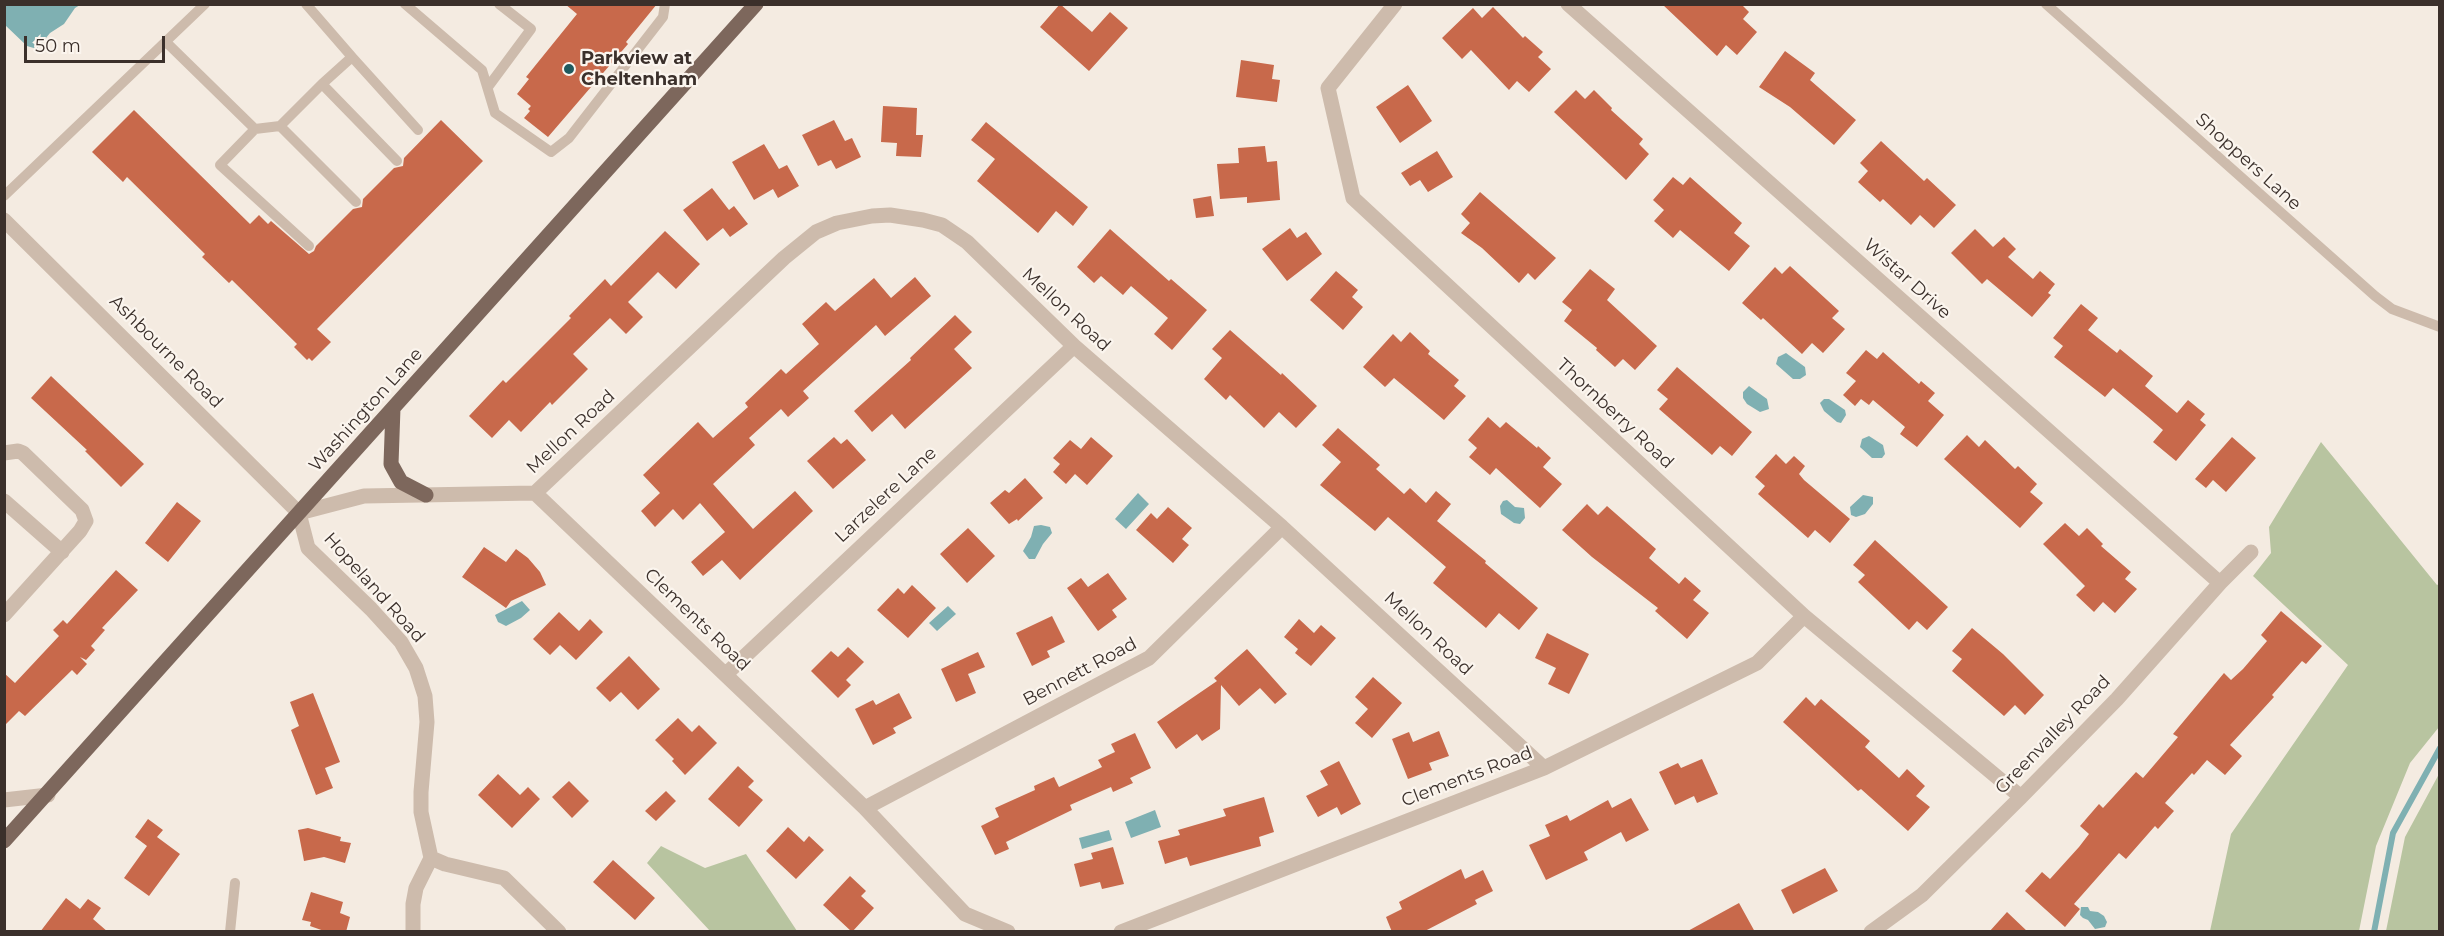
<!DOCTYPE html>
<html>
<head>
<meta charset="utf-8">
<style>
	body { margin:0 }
	#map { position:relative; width:2444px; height:936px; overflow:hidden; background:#f4ebe1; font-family:Montserrat,sans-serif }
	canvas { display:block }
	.frame { position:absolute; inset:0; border:6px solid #3b302b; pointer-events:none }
	.scale { position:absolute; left:24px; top:36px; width:141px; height:27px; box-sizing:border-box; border:3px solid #3b302b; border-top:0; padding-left:8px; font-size:18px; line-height:21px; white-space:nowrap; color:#3b302b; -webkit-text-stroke:4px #fbf5ee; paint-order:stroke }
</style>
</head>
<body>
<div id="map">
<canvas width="2444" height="936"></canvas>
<div class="frame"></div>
<div class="scale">50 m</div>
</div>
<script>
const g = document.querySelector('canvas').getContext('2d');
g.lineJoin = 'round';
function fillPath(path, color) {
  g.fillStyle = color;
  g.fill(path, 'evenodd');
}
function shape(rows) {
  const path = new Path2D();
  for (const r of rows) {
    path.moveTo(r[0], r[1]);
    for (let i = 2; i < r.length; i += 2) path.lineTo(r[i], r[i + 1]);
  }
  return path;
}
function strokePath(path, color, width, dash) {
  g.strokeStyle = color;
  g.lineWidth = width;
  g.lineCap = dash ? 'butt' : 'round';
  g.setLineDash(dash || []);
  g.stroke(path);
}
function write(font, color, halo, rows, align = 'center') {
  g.font = font + ' Montserrat,sans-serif';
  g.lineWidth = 4.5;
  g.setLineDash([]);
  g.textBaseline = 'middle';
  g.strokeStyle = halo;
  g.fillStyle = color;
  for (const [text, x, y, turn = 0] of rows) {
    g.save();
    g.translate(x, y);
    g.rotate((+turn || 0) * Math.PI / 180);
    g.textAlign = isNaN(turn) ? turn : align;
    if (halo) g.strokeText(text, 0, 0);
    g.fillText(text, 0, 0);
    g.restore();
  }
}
fillPath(shape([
	[2321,442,2437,585,2439,584,2439,727,2410,763,2376,846,2359,931,2210,931,2231,834,2348,665,2253,576,2271,553,2269,527],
	[2439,774,2439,931,2386,931,2405,837],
	[661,846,705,868,746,854,797,931,710,931,647,863]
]), '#b8c4a0');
fillPath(shape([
	[4,5,5,4,80,5,75,8,64,24,50,33,37,49,27,46,5,25],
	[1786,353,1805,367,1806,375,1800,379,1793,379,1776,364,1778,357],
	[1749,386,1767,399,1769,409,1760,412,1747,404,1743,398,1743,392],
	[1824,399,1829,399,1845,410,1846,415,1841,423,1837,422,1824,411,1820,403],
	[1869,436,1883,445,1885,454,1882,458,1872,458,1860,447,1862,439],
	[1138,493,1149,504,1126,529,1115,519],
	[1863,495,1873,497,1873,504,1865,514,1856,517,1851,515,1850,507],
	[1507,500,1515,507,1524,508,1525,518,1520,524,1514,523,1501,514,1500,506,1503,501],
	[1041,525,1050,527,1052,533,1043,544,1035,559,1029,559,1023,551,1031,537,1034,526],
	[522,601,530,610,521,618,506,626,498,622,495,615],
	[948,606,956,614,937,631,929,623],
	[1155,810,1161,827,1131,838,1125,822],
	[1109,830,1112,840,1082,849,1079,838],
	[2081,907,2088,907,2090,911,2098,912,2104,916,2107,922,2105,927,2095,929,2088,920,2083,918,2080,915]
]), '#7fb0b2');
strokePath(shape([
	[2374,932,2393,833,2440,748]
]), '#7fb0b2', 6);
fillPath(shape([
	[565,4,657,4,626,42,628,44,548,137,524,118,530,111,528,109,531,106,517,94,529,79,526,77,577,14],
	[1060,4,1092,32,1110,12,1128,28,1089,71,1040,27],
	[1662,4,1741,4,1749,12,1743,19,1757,32,1737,55,1726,45,1717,56],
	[1493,7,1523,38,1525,36,1543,52,1538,57,1551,69,1529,92,1517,81,1509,90,1471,50,1462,59,1442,38,1473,8,1482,18],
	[1785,51,1815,73,1810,80,1856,120,1834,145,1790,107,1759,87],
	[1241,60,1274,65,1272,79,1280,80,1277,102,1236,97],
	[1408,85,1432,121,1400,143,1376,107],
	[1576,90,1585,99,1594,90,1612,108,1611,110,1643,139,1639,144,1649,154,1626,180,1554,112],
	[883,106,917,108,916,135,923,135,921,157,896,156,897,143,881,142],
	[134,110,250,224,259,215,268,224,271,221,309,254,314,251,316,246,353,209,362,207,363,199,394,168,403,166,404,158,441,120,483,161,317,329,331,342,312,361,309,358,307,360,294,347,297,344,232,280,229,283,202,257,205,254,127,177,123,182,92,152],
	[834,120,845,141,852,138,861,157,836,169,831,160,818,166,802,135],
	[986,122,1088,207,1073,226,1056,211,1038,233,977,181,995,159,971,140],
	[1881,141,1924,181,1927,178,1956,205,1934,228,1920,215,1911,225,1883,199,1880,202,1858,182,1868,171,1860,163],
	[764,144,779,169,787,165,799,186,778,198,773,189,754,200,732,162],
	[1265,146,1267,162,1277,161,1280,200,1247,203,1247,197,1220,199,1217,164,1239,163,1238,148],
	[1437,151,1453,177,1428,192,1420,180,1410,186,1401,173],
	[1673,177,1683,185,1690,177,1742,223,1734,233,1750,246,1729,271,1680,230,1673,238,1654,221,1664,210,1653,200],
	[712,188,729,210,734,206,748,224,730,237,723,228,707,241,683,210],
	[1480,192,1556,258,1535,280,1528,273,1519,283,1482,248,1461,233,1470,223,1461,214],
	[1211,196,1214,216,1196,218,1193,199],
	[1290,228,1297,238,1306,232,1322,254,1287,281,1262,249],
	[1110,229,1169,281,1171,279,1207,310,1172,350,1154,334,1168,318,1131,286,1123,295,1101,276,1094,283,1077,267],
	[1975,229,1993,247,2004,237,2016,249,2008,257,2033,279,2040,271,2055,284,2048,293,2051,295,2032,317,1987,279,1982,284,1951,253],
	[665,231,700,264,676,289,658,272,628,302,643,317,626,334,610,318,573,354,588,369,552,405,550,402,521,432,509,420,492,438,469,416,503,380,506,383,571,318,569,316,605,279,611,286],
	[1790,266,1839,311,1832,318,1845,329,1823,353,1812,343,1802,354,1763,318,1761,320,1742,303,1775,267,1782,274],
	[1590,269,1615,289,1607,300,1657,346,1635,370,1623,359,1615,367,1596,350,1597,348,1564,321,1572,310,1562,302],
	[1336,271,1358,290,1352,297,1363,307,1343,330,1310,300],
	[915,277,931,296,885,336,876,325,803,391,809,398,788,417,781,409,749,438,755,445,713,484,753,529,795,491,813,511,740,580,722,560,703,576,691,562,725,532,700,503,683,520,673,509,655,527,641,511,660,493,643,475,698,422,713,438,748,407,745,403,781,369,786,374,819,344,802,324,826,302,835,311,874,278,891,298],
	[2081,304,2098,318,2088,330,2117,353,2120,349,2153,376,2145,386,2177,413,2188,400,2205,414,2200,420,2206,425,2176,461,2153,442,2163,430,2148,417,2113,388,2105,397,2054,357,2063,346,2053,338],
	[955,315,972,332,954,349,972,368,905,429,892,414,872,432,854,411,911,360,910,358],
	[1230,330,1281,375,1282,373,1317,406,1296,428,1279,412,1264,428,1230,395,1226,400,1204,379,1222,358,1212,349],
	[1410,332,1430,351,1428,354,1459,380,1454,386,1466,396,1444,420,1394,378,1385,387,1363,367,1393,334,1401,342],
	[1866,350,1877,359,1883,352,1919,384,1921,381,1935,393,1928,401,1944,415,1917,447,1900,434,1905,427,1873,400,1869,405,1861,399,1855,406,1843,395,1856,381,1846,373],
	[1677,367,1752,432,1732,456,1720,446,1712,455,1659,409,1668,399,1657,390],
	[51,376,144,464,121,487,85,451,87,450,31,398],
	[1488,417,1500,428,1506,422,1537,448,1538,446,1551,458,1543,467,1562,484,1540,508,1496,468,1490,475,1469,457,1477,448,1468,440],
	[1338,428,1380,465,1376,469,1404,494,1410,488,1426,503,1436,491,1451,504,1437,521,1486,561,1485,563,1538,608,1519,630,1499,613,1486,628,1433,583,1446,567,1388,517,1375,531,1320,485,1341,462,1322,445],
	[1967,435,1979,447,1985,440,2015,469,2018,466,2037,484,2030,492,2043,503,2020,528,1944,459],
	[834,437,841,444,847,439,866,460,833,489,807,461],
	[1091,437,1113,456,1087,485,1075,474,1066,484,1053,472,1060,464,1053,458,1070,440,1081,449],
	[2232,437,2256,458,2226,492,2213,480,2206,488,2195,479],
	[1776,454,1786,464,1794,456,1805,466,1799,474,1804,480,1850,519,1830,543,1815,530,1808,538,1758,494,1765,486,1755,477],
	[1025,478,1043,498,1018,521,1017,519,1009,524,990,503,1005,490,1009,493],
	[177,502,201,521,168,562,145,543],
	[1587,504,1598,515,1607,506,1656,549,1649,558,1679,584,1685,577,1701,591,1693,600,1709,613,1687,639,1655,611,1658,608,1592,557,1562,530],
	[1168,507,1192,528,1182,539,1189,545,1173,563,1136,530,1151,513,1157,519],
	[2065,523,2079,536,2087,528,2103,544,2101,546,2131,572,2125,579,2137,589,2115,613,2103,602,2094,612,2076,595,2085,586,2043,544],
	[968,528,995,556,967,583,940,554],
	[1875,540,1948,607,1927,630,1917,621,1909,630,1858,582,1865,575,1853,565],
	[484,547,506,562,516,549,528,558,540,572,546,585,511,601,506,608,462,577],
	[116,570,138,590,102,628,105,630,91,646,95,650,86,660,80,657,87,664,77,675,72,670,25,716,19,711,4,726,4,673,15,683,59,636,53,630,63,620,67,624],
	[1108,573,1127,599,1112,610,1117,617,1098,631,1067,588,1081,578,1088,587],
	[912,585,936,608,908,638,877,610,898,588,904,594],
	[2281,611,2322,646,2306,664,2302,661,2272,695,2274,697,2230,745,2242,756,2225,775,2207,760,2194,775,2192,773,2165,803,2174,811,2158,829,2155,826,2126,859,2119,853,2074,904,2080,909,2065,927,2025,891,2042,872,2050,879,2079,847,2089,834,2080,826,2099,804,2103,808,2136,772,2143,778,2178,737,2173,734,2224,673,2231,680,2243,669,2267,641,2261,635],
	[559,612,579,631,590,619,603,632,576,660,560,645,550,655,533,639],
	[1052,616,1065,642,1047,651,1050,657,1032,666,1016,633],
	[1299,619,1314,633,1321,625,1336,638,1311,666,1295,653,1298,649,1284,637],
	[1972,628,2003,654,2044,695,2025,715,2015,705,2004,716,1952,671,1962,659,1952,651],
	[1547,633,1589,654,1569,694,1548,684,1556,668,1535,658],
	[848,647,864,662,846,680,851,685,838,698,811,671,831,651,838,657],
	[1247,649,1287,694,1275,704,1260,688,1239,706,1221,685,1220,729,1202,741,1197,734,1176,749,1157,722,1217,681,1214,678],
	[978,652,985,667,968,674,976,693,956,702,941,669],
	[629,656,660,689,638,710,621,692,610,702,596,688],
	[1373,677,1402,703,1372,738,1355,723,1368,709,1355,697],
	[313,693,340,762,325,768,333,788,316,795,291,730,299,726,290,702],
	[899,693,912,718,893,728,896,733,873,745,855,709,873,700,876,705],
	[1806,697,1815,706,1821,699,1870,741,1865,747,1899,778,1907,769,1925,786,1916,796,1930,807,1908,831,1861,789,1858,791,1783,722],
	[678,718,692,732,699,725,717,743,685,775,672,761,674,759,655,740],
	[1439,731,1449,756,1429,763,1432,770,1408,779,1392,739,1409,732,1413,742],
	[1135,733,1151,768,1130,778,1133,783,1113,792,1111,787,1070,805,1072,810,1006,842,1009,849,995,855,981,826,999,817,995,808,1035,790,1034,786,1054,777,1059,787,1102,767,1098,760,1115,752,1111,744],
	[1702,759,1718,794,1697,803,1694,796,1675,805,1659,772,1678,763,1681,768],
	[1339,761,1361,804,1341,815,1337,807,1318,817,1306,796,1328,785,1320,771],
	[738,766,754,781,748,787,763,800,739,827,708,799],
	[498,774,520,795,528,787,540,799,512,828,478,795],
	[569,781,589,801,572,818,552,797],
	[666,791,676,801,656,821,645,811],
	[1264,797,1274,832,1259,837,1261,846,1190,866,1187,857,1165,864,1158,841,1180,835,1178,830,1226,816,1223,809],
	[1631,798,1649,830,1626,842,1621,832,1584,852,1588,860,1546,880,1529,845,1550,836,1545,825,1567,815,1570,821,1608,800,1612,808],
	[148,819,163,830,157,837,180,854,149,896,124,878,147,846,135,837],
	[788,827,804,842,809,836,824,850,796,879,766,851],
	[308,828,341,837,340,841,351,843,345,863,324,857,304,861,298,830],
	[1113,847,1124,884,1102,889,1100,882,1080,887,1074,864,1093,859,1091,853],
	[613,860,655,898,635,920,593,882],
	[1825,868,1838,891,1793,914,1781,890],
	[1461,869,1465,879,1483,870,1493,891,1475,900,1477,904,1423,932,1392,932,1386,917,1402,909,1399,902],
	[850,876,866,891,861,896,874,908,852,932,823,905],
	[311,892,343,902,340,913,350,917,346,932,327,932,310,926,311,922,302,920],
	[66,898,80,909,88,899,101,908,93,919,108,932,40,932],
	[1739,903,1755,932,1686,932],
	[2007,912,2028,932,1989,932]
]), '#c8694b');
strokePath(shape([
	[306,4,352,57],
	[405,4,482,70,495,113,551,152,569,138,663,17,665,4],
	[2046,4,2375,296,2392,309,2440,327],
	[166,42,255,129,220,165,309,246],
	[322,84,352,57,418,130],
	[488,87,531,29,499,4],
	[280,126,322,84,397,161],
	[255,129,280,126,356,202],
	[4,196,205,4],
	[230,932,235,883]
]), '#cdbbac', 10);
strokePath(shape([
	[1395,4,1328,88,1353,198,1804,616,2021,797],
	[1568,4,2220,583],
	[4,220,299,513],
	[4,453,18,451,23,453,82,510,86,521,80,531,4,615],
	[535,493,784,258,816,232,837,223,872,216,890,215,923,220,942,225,967,242,1074,346,1282,527,1544,768],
	[4,501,62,552],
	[299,513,364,496,535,493,865,808,965,914,1008,932],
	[299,513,308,548,371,609,401,642,416,668,425,696,427,722,421,792,421,812,431,858,445,864,504,878,559,932],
	[726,674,1074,346],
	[4,800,48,795],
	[865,808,1149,658,1282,527],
	[413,932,413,904,416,888,431,858],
	[1121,932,1544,768,1757,663,1804,616],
	[1871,932,1922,895,2021,797,2117,699,2220,583,2251,552]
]), '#cdbbac', 15);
strokePath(shape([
	[393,408,391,464,401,482,426,495],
	[4,841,756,4]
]), '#7d675c', 15);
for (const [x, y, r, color] of [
	[569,69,6,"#1f5a5e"]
]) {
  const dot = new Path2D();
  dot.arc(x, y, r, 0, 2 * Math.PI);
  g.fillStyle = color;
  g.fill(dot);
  strokePath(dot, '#fbf5ee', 2);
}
write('bold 18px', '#3b302b', '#fbf5ee', [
	["Parkview at",581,59],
	["Cheltenham",581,80]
], 'left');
write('18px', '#3b302b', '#fbf5ee', [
	["Shoppers Lane",2248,162,42],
	["Wistar Drive",1907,279,42],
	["Mellon Road",1066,310,43],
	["Ashbourne Road",166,352,45],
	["Washington Lane",366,410,-48],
	["Thornberry Road",1615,414,43],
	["Mellon Road",571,432,-43],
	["Larzelere Lane",886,495,-43],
	["Hopeland Road",374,588,48],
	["Clements Road",697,620,44],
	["Mellon Road",1428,634,43],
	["Bennett Road",1080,672,-28],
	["Greenvalley Road",2053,735,-46],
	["Clements Road",1467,777,-21]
]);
</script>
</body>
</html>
